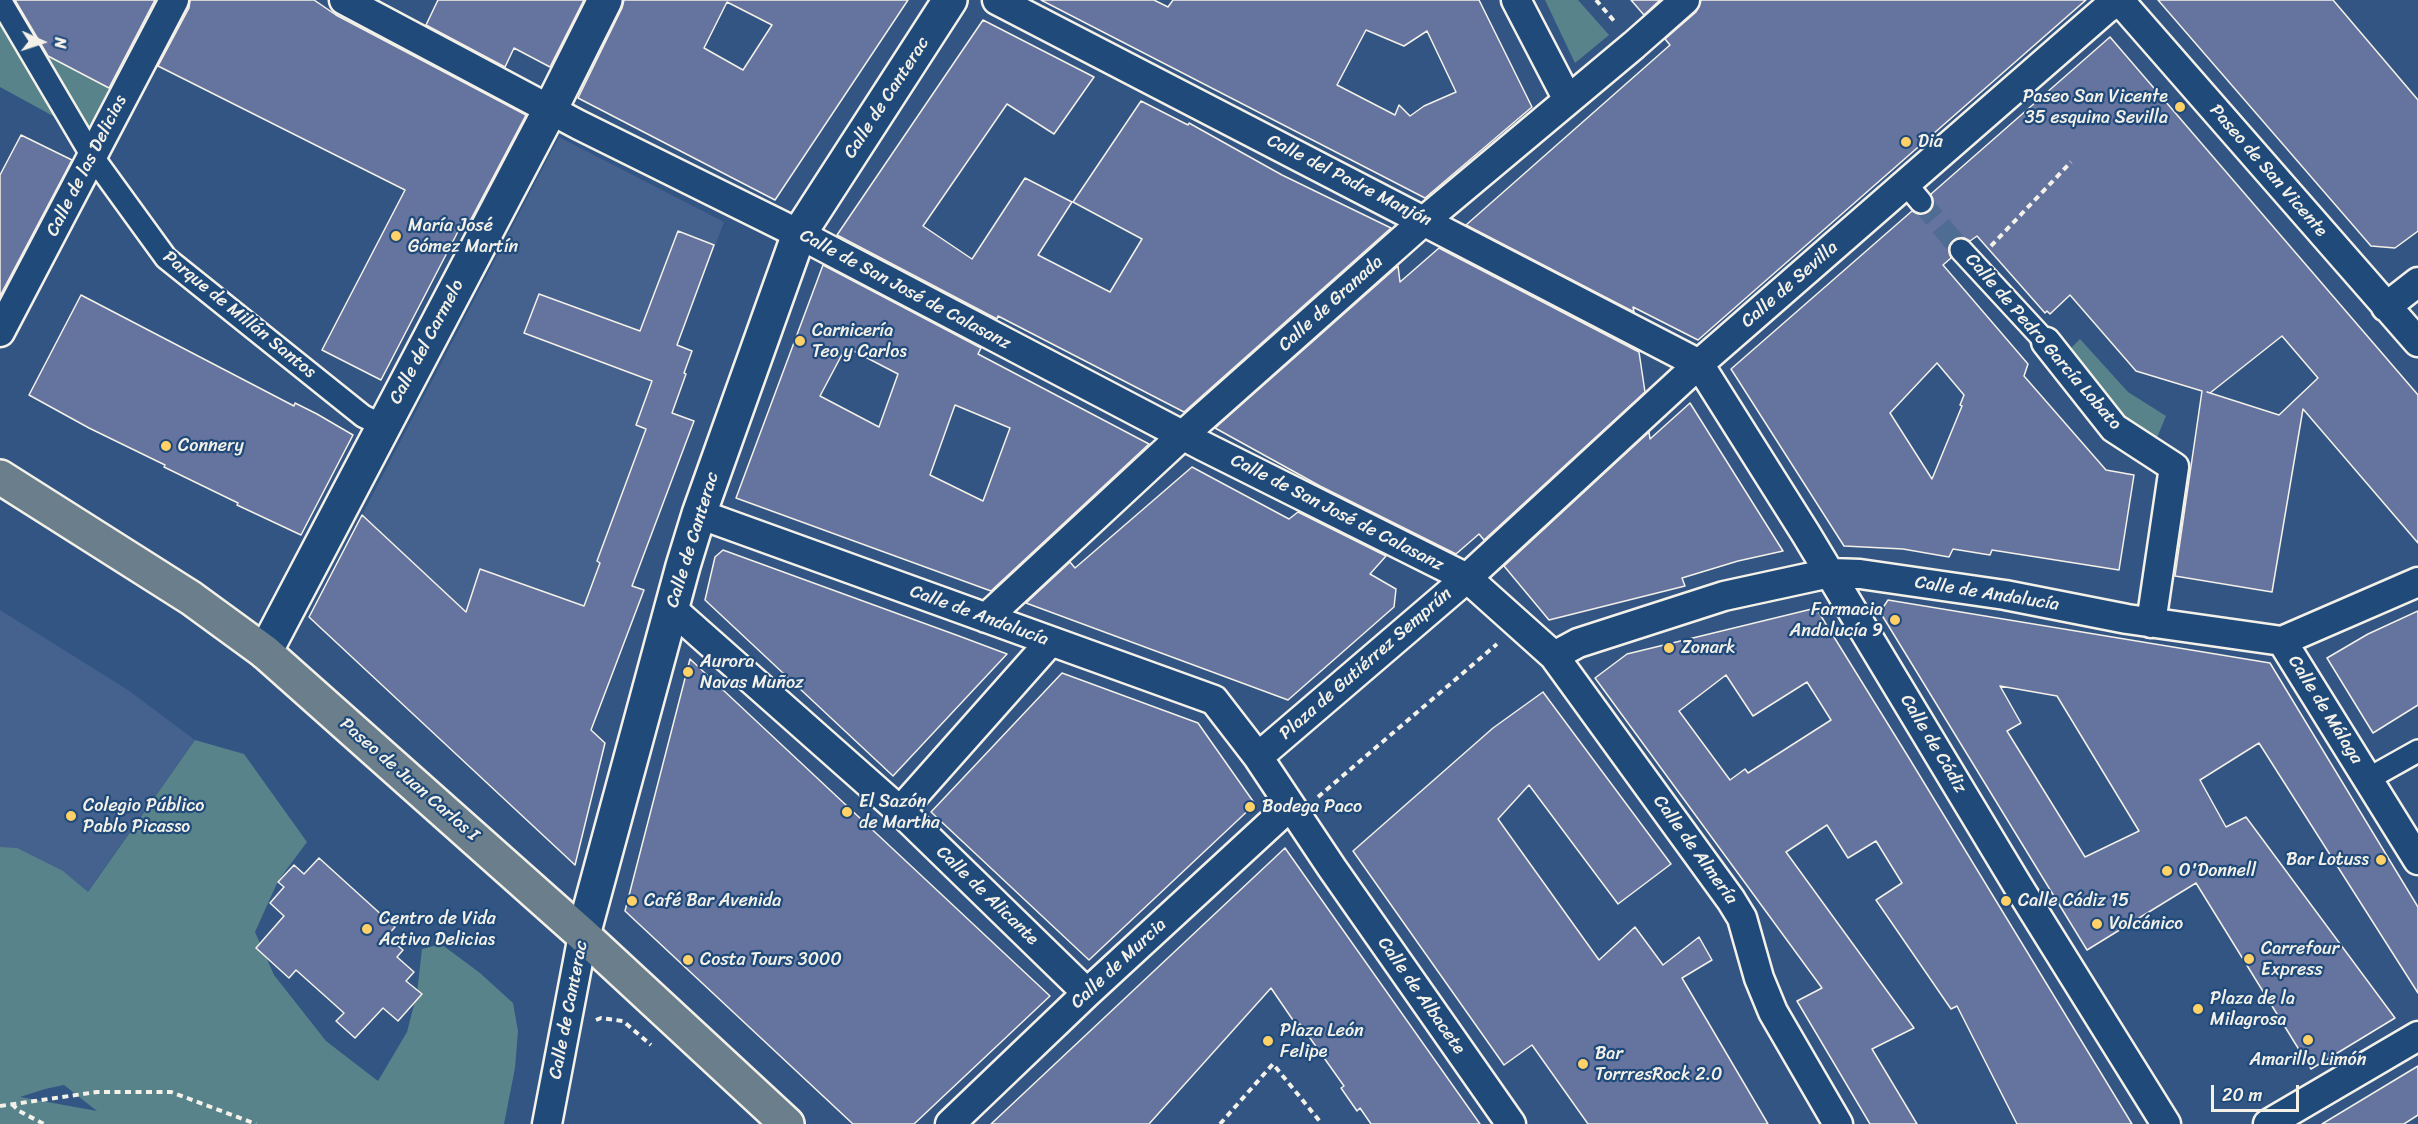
<!DOCTYPE html>
<html>
<head>
<meta charset="utf-8">
<style>
	body { margin:0 }
	#map { position:relative; width:2418px; height:1124px; overflow:hidden; background:#325584; font-family:Sriracha,sans-serif }
	canvas { display:block }
	.north { position:absolute; left:12px; top:12px; width:60px; height:60px; -webkit-text-stroke:4px #1f4a7a; paint-order:stroke; rotate:93deg; font-size:16px; font-weight:700; line-height:24px; text-align:center; color:#f4f1e8 }
	.north::after { content:''; display:block; margin:auto; width:21px; height:27px; background:#f4f1e8; clip-path:polygon(50% 0,100% 100%,50% 72%,0 100%) }
	.scale { position:absolute; left:2211px; top:1085px; width:88px; height:27px; box-sizing:border-box; border:3px solid #f4f1e8; border-top:0; padding-left:8px; font-size:18px; line-height:21px; white-space:nowrap; color:#f4f1e8; -webkit-text-stroke:4px #1f4a7a; paint-order:stroke }
</style>
</head>
<body>
<div id="map">
<canvas width="2418" height="1124"></canvas>
<div class="north">N</div>
<div class="scale">20 m</div>
</div>
<script>
const g = document.querySelector('canvas').getContext('2d');
g.lineJoin = 'round';
function fillPath(path, color) {
  g.fillStyle = color;
  g.fill(path, 'evenodd');
}
function shape(rows) {
  const path = new Path2D();
  for (const r of rows) {
    path.moveTo(r[0], r[1]);
    for (let i = 2; i < r.length; i += 2) path.lineTo(r[i], r[i + 1]);
  }
  return path;
}
function strokePath(path, color, width, dash) {
  g.strokeStyle = color;
  g.lineWidth = width;
  g.lineCap = dash ? 'butt' : 'round';
  g.setLineDash(dash || []);
  g.stroke(path);
}
function write(font, color, halo, rows, align = 'center') {
  g.font = font + ' Sriracha,sans-serif';
  g.lineWidth = 4.5;
  g.setLineDash([]);
  g.textBaseline = 'middle';
  g.strokeStyle = halo;
  g.fillStyle = color;
  for (const [text, x, y, turn = 0] of rows) {
    g.save();
    g.translate(x, y);
    g.rotate((+turn || 0) * Math.PI / 180);
    g.textAlign = isNaN(turn) ? turn : align;
    if (halo) g.strokeText(text, 0, 0);
    g.fillText(text, 0, 0);
    g.restore();
  }
}
fillPath(shape([
	[559,137,724,222,677,345,684,373,686,374,672,412,694,421,629,585,644,590,633,619,620,634,626,637,591,730,362,515],
	[0,610,128,690,195,740,0,1016]
]), '#45618e');
fillPath(shape([
	[0,0,36,50,109,88,88,135,0,87],
	[1545,0,1578,0,1609,35,1575,63],
	[2080,339,2128,392,2166,416,2156,440,2122,420,2070,349],
	[195,740,244,754,307,842,278,881,255,932,274,975,326,1041,378,1081,407,1032,417,993,422,949,441,944,480,973,513,1003,518,1031,515,1068,504,1124,0,1124,0,847,17,848,63,871,88,892],
	[64,1085,97,1111,20,1097,45,1089]
]), '#58838b');
const building = shape([
	[15,0,155,0,109,88,48,56,15,0],
	[190,0,314,0,336,15,526,115,469,223,464,220,381,380,322,350,405,190,158,66,189,8,190,0],
	[438,0,584,0,550,67,514,48,505,67,426,25,438,0],
	[624,0,908,0,775,200,578,98,622,8,624,0],
	[727,2,772,25,743,70,704,48,727,2],
	[1041,0,1154,0,1168,7,1173,0,1479,0,1532,107,1425,198,1041,0],
	[1366,30,1404,46,1427,31,1456,92,1424,106,1410,116,1399,105,1395,115,1337,85,1366,30],
	[1631,0,1660,0,1644,15,1631,0],
	[1701,0,2086,0,1698,340,1633,307,1634,312,1466,225,1670,45,1665,39,1696,12,1701,0],
	[2158,0,2333,0,2418,100,2418,231,2395,248,2371,246,2158,0],
	[983,20,1094,77,1054,134,1007,104,923,226,972,259,1025,178,1072,202,1038,255,1110,292,1142,239,1073,202,1141,101,1188,125,1189,123,1282,175,1391,228,1184,412,998,316,997,319,837,235,983,20],
	[2110,37,2418,395,2418,543,2303,409,2272,592,2175,576,2202,391,2136,371,2070,295,2050,314,2047,311,2045,313,1977,236,1970,241,1964,238,1953,240,1949,247,1951,258,1943,265,2028,364,2024,376,2106,470,2134,475,2119,570,1992,550,1990,555,1953,549,1949,557,1903,549,1844,546,1731,369,1912,211,1923,215,1930,211,1933,206,1931,194,2110,37],
	[2282,336,2318,378,2279,415,2207,392,2210,393,2282,336],
	[1937,363,1964,395,1960,405,1962,406,1932,479,1890,413,1937,363],
	[21,135,72,160,0,296,0,175,21,135],
	[678,231,714,245,677,345,692,351,684,373,686,374,672,413,694,421,632,586,644,590,591,730,605,743,575,865,309,617,362,515,466,612,480,569,584,606,600,563,597,561,646,429,636,425,652,381,524,333,539,294,640,331,678,231],
	[1439,248,1639,352,1645,392,1484,540,1479,534,1456,554,1320,486,1215,428,1398,266,1400,282,1439,248],
	[823,265,981,348,978,354,1149,444,991,591,736,498,823,265],
	[846,347,898,374,879,427,820,396,846,347],
	[955,405,1010,428,983,501,930,475,955,405],
	[81,295,294,406,295,403,317,414,353,435,301,535,237,505,238,503,164,467,165,465,89,428,29,395,81,295],
	[1690,403,1783,551,1738,561,1682,578,1685,586,1549,620,1504,566,1649,432,1650,439,1690,403],
	[1192,467,1289,519,1298,512,1386,556,1370,574,1396,589,1394,607,1288,700,1026,603,1070,562,1075,568,1192,467],
	[723,550,959,636,1007,654,893,776,705,600,715,557,723,550],
	[1888,600,2270,663,2418,907,2418,993,2259,743,2200,780,2226,827,2246,817,2395,1018,2311,1069,2196,883,2087,950,1880,612,1888,600],
	[2000,686,2057,696,2139,831,2085,857,2007,731,2021,723,2000,686],
	[1816,608,1909,758,2132,1124,2017,1124,1957,1006,1951,1009,1876,900,1902,883,1876,841,1848,858,1827,825,1786,852,1914,1028,1872,1049,1917,1124,1870,1124,1797,1001,1822,988,1595,678,1627,654,1816,608],
	[1726,675,1753,716,1807,682,1831,720,1748,773,1745,769,1730,780,1679,711,1726,675],
	[2418,611,2418,705,2373,733,2327,658,2368,634,2418,611],
	[690,659,1050,996,914,1124,853,1124,625,911,690,659],
	[1062,673,1198,723,1255,804,1089,960,931,812,1062,673],
	[1543,692,1671,864,1618,904,1529,785,1498,819,1599,960,1635,927,1663,965,1699,937,1712,960,1682,978,1768,1124,1588,1124,1532,1045,1504,1065,1353,851,1493,728,1543,692],
	[1285,848,1480,1124,1371,1124,1360,1108,1357,1111,1341,1088,1344,1086,1300,1024,1297,1026,1271,988,1149,1124,991,1124,1285,848],
	[319,858,395,927,387,936,403,950,397,957,414,972,406,981,422,994,398,1021,383,1008,355,1038,336,1021,344,1013,296,970,289,978,256,948,284,916,270,903,284,887,278,882,294,865,304,874,319,858],
	[2418,1066,2418,1115,2404,1124,2322,1124,2418,1066]
]);
fillPath(building, '#65739f');
strokePath(building, '#f4f1e8', 1.5);
strokePath(shape([
	[1921,202,1961,250]
]), '#4f6c93', 21, [21, 10]);
const pedestrian = shape([
	[0,0,92,156,166,258,363,416,383,426],
	[1906,184,1921,202],
	[1961,250,2046,342],
	[2368,779,2418,751]
]);
const minor = shape([
	[344,0,579,125,799,234,1203,446,1467,578,1699,364,2106,9,2120,0],
	[997,0,1699,364,1806,534,2018,886,2166,1124],
	[1516,0,1568,100],
	[2119,0,2418,342],
	[2386,307,2418,282],
	[0,332,174,0],
	[2046,342,2114,428,2174,467,2151,623],
	[699,514,1214,700,1258,757,1332,868,1511,1124],
	[672,609,900,811,1087,993],
	[986,618,1183,435,1425,220,1634,45,1685,0],
	[2282,641,2418,860],
	[1554,656,1578,643,1724,596,1830,573,1860,574,2005,595,2127,619,2282,641,2418,582],
	[1258,757,1467,578,1554,656,1731,900,1742,918,1759,978,1773,1012,1838,1124],
	[900,811,1050,642],
	[547,1124,583,935],
	[950,1124,1087,993,1290,806],
	[2268,1124,2418,1036]
]);
const tertiary = shape([
	[265,652,550,110,605,0],
	[583,935,683,566,699,514,799,234,950,0]
]);
const primary = shape([
	[0,477,191,598,265,652,583,935,787,1124]
]);
strokePath(pedestrian, '#f4f1e8', 26);
strokePath(minor, '#f4f1e8', 33);
strokePath(tertiary, '#f4f1e8', 38);
strokePath(primary, '#f4f1e8', 38);
strokePath(shape([
	[1596,0,1615,22],
	[1991,246,2071,162],
	[1318,797,1497,644],
	[596,1020,601,1018,623,1021,651,1045],
	[12,1104,19,1111,44,1124],
	[0,1106,97,1092,171,1092,256,1124],
	[1220,1124,1273,1064,1322,1124]
]), '#f4f1e8', 4, [6, 4.5]);
strokePath(pedestrian, '#1f4a7a', 21);
strokePath(minor, '#1f4a7a', 28);
strokePath(tertiary, '#1f4a7a', 33);
strokePath(primary, '#6b7e8b', 33);
for (const [x, y, r, color] of [
	[2180,107,6,"#ffd166"],
	[1906,142,6,"#ffd166"],
	[396,236,6,"#ffd166"],
	[800,341,6,"#ffd166"],
	[166,446,6,"#ffd166"],
	[1895,620,6,"#ffd166"],
	[1669,648,6,"#ffd166"],
	[688,672,6,"#ffd166"],
	[1250,807,6,"#ffd166"],
	[847,812,6,"#ffd166"],
	[71,816,6,"#ffd166"],
	[2381,860,6,"#ffd166"],
	[2167,871,6,"#ffd166"],
	[632,901,6,"#ffd166"],
	[2006,901,6,"#ffd166"],
	[2097,924,6,"#ffd166"],
	[367,929,6,"#ffd166"],
	[2249,959,6,"#ffd166"],
	[688,960,6,"#ffd166"],
	[2198,1009,6,"#ffd166"],
	[2308,1040,6,"#ffd166"],
	[1268,1041,6,"#ffd166"],
	[1583,1064,6,"#ffd166"]
]) {
  const dot = new Path2D();
  dot.arc(x, y, r, 0, 2 * Math.PI);
  g.fillStyle = color;
  g.fill(dot);
  strokePath(dot, '#1f4a7a', 2);
}
write('18px', '#f4f1e8', '#1f4a7a', [
	["Paseo San Vicente",2168,97,"right"],
	["35 esquina Sevilla",2168,118,"right"],
	["Dia",1918,142],
	["María José",408,226],
	["Gómez Martín",408,247],
	["Carnicería",812,331],
	["Teo y Carlos",812,352],
	["Connery",178,446],
	["Farmacia",1883,610,"right"],
	["Andalucía 9",1883,631,"right"],
	["Zonark",1681,648],
	["Aurora",700,662],
	["Navas Muñoz",700,683],
	["El Sazón",859,802],
	["de Martha",859,823],
	["Colegio Público",83,806],
	["Pablo Picasso",83,827],
	["Bodega Paco",1262,807],
	["Bar Lotuss",2369,860,"right"],
	["O'Donnell",2179,871],
	["Café Bar Avenida",644,901],
	["Calle Cádiz 15",2018,901],
	["Centro de Vida",379,919],
	["Activa Delicias",379,940],
	["Volcánico",2109,924],
	["Carrefour",2261,949],
	["Express",2261,970],
	["Costa Tours 3000",700,960],
	["Plaza de la",2210,999],
	["Milagrosa",2210,1020],
	["Plaza León",1280,1031],
	["Felipe",1280,1052],
	["Bar",1595,1054],
	["TorrresRock 2.0",1595,1075],
	["Amarillo Limón",2308,1060,"center"]
], 'left');
write('18px', '#f4f1e8', '#1f4a7a', [
	["Calle de Canterac",887,98,-57],
	["Calle de las Delicias",87,166,-63],
	["Paseo de San Vicente",2268,171,49],
	["Calle del Padre Manjón",1349,181,27],
	["Calle de Sevilla",1790,285,-41],
	["Calle de San José de Calasanz",905,290,28],
	["Calle de Granada",1331,304,-42],
	["Parque de Millán Santos",239,315,39],
	["Calle del Carmelo",427,342,-62],
	["Calle de Pedro García Lobato",2043,342,49],
	["Calle de San José de Calasanz",1337,513,27],
	["Calle de Canterac",693,540,-73],
	["Calle de Andalucía",1987,594,9],
	["Calle de Andalucía",979,616,20],
	["Plaza de Gutiérrez Semprún",1366,664,-41],
	["Calle de Málaga",2325,710,58],
	["Calle de Cádiz",1933,744,59],
	["Paseo de Juan Carlos I",409,780,41],
	["Calle de Almería",1695,850,54],
	["Calle de Alicante",987,896,44],
	["Calle de Murcia",1119,964,-43],
	["Calle de Albacete",1421,996,55],
	["Calle de Canterac",569,1010,-79]
]);
</script>
</body>
</html>
